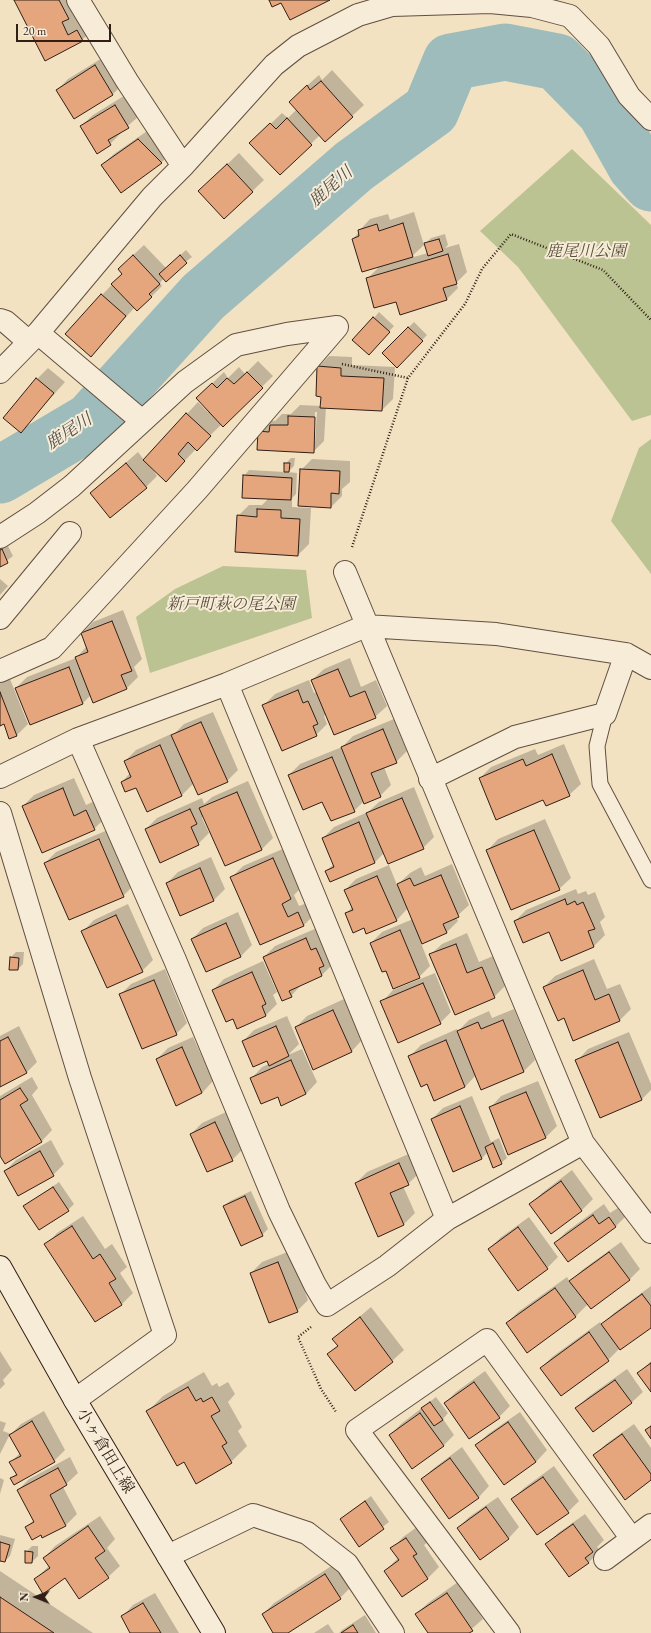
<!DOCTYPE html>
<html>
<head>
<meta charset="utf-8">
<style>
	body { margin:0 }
	#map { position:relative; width:651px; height:1633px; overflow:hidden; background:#f2e2c2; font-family:"EB Garamond",serif }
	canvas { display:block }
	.north { position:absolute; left:16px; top:1577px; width:40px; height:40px; -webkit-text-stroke:3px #f7ecd7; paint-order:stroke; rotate:271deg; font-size:11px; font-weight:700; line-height:16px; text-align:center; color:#311e16 }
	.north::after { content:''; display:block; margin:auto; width:14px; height:18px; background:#311e16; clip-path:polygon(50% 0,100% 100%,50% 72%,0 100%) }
	.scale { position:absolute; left:16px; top:24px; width:95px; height:18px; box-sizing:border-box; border:2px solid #311e16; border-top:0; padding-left:5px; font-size:12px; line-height:14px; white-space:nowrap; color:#311e16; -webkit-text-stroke:3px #f7ecd7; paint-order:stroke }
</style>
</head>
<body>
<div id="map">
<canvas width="651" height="1633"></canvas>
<div class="north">N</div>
<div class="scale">20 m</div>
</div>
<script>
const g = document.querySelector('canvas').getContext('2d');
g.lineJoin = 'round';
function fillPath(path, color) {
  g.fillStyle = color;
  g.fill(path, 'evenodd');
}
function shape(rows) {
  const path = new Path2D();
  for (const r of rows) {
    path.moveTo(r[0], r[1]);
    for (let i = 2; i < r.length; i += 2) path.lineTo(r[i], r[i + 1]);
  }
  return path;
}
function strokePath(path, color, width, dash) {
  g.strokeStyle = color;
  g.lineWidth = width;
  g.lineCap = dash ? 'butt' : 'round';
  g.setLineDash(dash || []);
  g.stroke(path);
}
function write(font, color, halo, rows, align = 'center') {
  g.font = font + ' "EB Garamond","Noto Serif JP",serif';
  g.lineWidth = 4;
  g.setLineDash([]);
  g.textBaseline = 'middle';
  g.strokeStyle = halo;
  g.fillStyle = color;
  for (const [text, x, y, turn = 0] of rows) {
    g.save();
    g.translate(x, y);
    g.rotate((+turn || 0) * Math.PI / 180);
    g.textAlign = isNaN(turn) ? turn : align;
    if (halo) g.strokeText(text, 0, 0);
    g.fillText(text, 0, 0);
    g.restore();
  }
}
fillPath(shape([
	[572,149,651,225,651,415,632,421,518,267,480,231],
	[651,439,651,574,611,521,639,448],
	[223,566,306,570,312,618,150,673,136,617,175,589]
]), '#bcc392');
fillPath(shape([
	[15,0,76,0,73,12,79,25,88,20,93,29,82,40,46,60],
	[107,55,124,83,113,94,74,118,57,90,68,79],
	[332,70,364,105,325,141,320,135,280,174,262,132,282,113,288,118,297,109,301,91,319,75,322,80],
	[127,94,139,116,121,132,121,133,110,144,81,126,93,115],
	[150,129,173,151,162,162,121,192,102,165,114,154],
	[239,153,264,180,224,218,211,180],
	[414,212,424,245,410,258,428,253,425,244,431,238,445,234,448,245,445,248,459,244,467,272,456,283,458,288,446,300,396,301,367,279,380,266,353,239,359,232,359,231,370,219,388,214,390,220],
	[144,245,166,268,186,250,192,257,164,278,160,283,162,286,138,310,135,307,91,356,102,295,123,273,130,258],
	[379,312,394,326,374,348,374,318],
	[414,322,427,335,397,366,383,353],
	[329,356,352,357,352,365,395,367,393,399,382,410,326,407,324,441,313,452,259,432,270,420,275,421,282,414,291,414,300,405,321,406,322,396,318,367],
	[315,412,317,412,315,442,313,442],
	[258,361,273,376,223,425,222,424,196,449,177,469,150,465,157,476,146,487,91,493,138,452,144,460,198,402,208,412,209,411,197,398,224,372,228,378,239,367,245,374],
	[48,368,65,382,21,431,37,379],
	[291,458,295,458,294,466,288,472,297,473,296,494,292,498,292,507,311,508,309,544,298,555,238,516,249,505,262,505,269,498,244,476,249,470,285,472,285,464],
	[312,459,350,461,350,482,342,489,342,496,331,507,301,470],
	[7,544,13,556,0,566,0,547],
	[0,579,8,586,0,595],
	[123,610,142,659,134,667,138,677,127,688,91,695,83,703,30,724,16,688,27,677,76,658,87,646,82,633,93,622],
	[350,658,361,687,376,680,387,706,375,717,326,714,324,716,327,724,316,735,264,705,275,694,309,680,314,693,317,692,312,680,324,669],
	[10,679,28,724,17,735,10,737,4,723,0,725,0,728,0,683],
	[213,712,238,770,227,781,194,783,182,795,147,811,136,786,122,782,130,773,125,761,136,750,171,734,172,736,184,724],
	[394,719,407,751,396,762,384,767,391,785,380,796,364,801,354,811,323,801,289,775,300,764,342,747,353,736],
	[564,744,581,784,569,795,544,798,480,778,491,767,535,749,538,755],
	[74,778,86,805,97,800,105,818,94,829,23,806,34,795],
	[248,781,273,838,262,849,225,865,204,816,202,818,209,833,198,844,146,829,157,818,202,798,204,804,212,797],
	[414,787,434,837,423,848,384,853,375,862,330,881,326,871,334,864,323,838,334,827,368,812,379,802],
	[545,819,571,878,559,889,487,851,498,839],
	[110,829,134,885,123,896,45,863,56,852],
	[285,848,302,887,294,895,299,906,310,902,315,914,304,925,261,944,232,877,243,866],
	[211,857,225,889,214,900,181,914,167,883,178,872],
	[452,864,469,905,456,917,458,921,446,933,421,943,430,966,419,977,386,969,371,943,382,932,413,919,408,908,396,921,364,927,346,914,352,907,345,890,356,879,389,865,397,885,410,873,421,867,425,876],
	[576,889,578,894,586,891,588,895,595,892,605,917,600,922,605,935,594,946,561,960,549,931,515,921,526,910],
	[128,904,153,960,142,971,83,931,94,920],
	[238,912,252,945,241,956,207,971,192,939,203,928],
	[317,928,333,964,322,975,302,984,291,996,264,957,275,946],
	[467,933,479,962,493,956,505,986,494,997,430,955,442,944],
	[16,952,24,952,23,964,18,969,11,957],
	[594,959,607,989,620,984,631,1009,620,1020,574,1040,564,1017,544,987,555,976],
	[263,961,277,992,273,995,277,1004,266,1015,238,1027,233,1017,213,990,224,979],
	[165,969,187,1023,176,1034,120,995,131,984],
	[435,973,451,1012,440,1023,382,1002,393,990],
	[344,999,362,1040,351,1052,296,1027,307,1016],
	[514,1009,535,1060,524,1071,476,1075,465,1087,428,1083,410,1056,421,1045,457,1029,458,1031,469,1020,489,1011,492,1018],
	[287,1016,299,1044,288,1055,302,1049,317,1082,306,1094,278,1095,251,1079,262,1067,269,1064,267,1060,243,1041,254,1030],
	[19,1026,37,1062,26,1073,0,1086,0,1036],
	[629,1032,651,1084,651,1090,642,1099,600,1116,577,1061,588,1049],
	[193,1037,213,1081,202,1093,157,1059,168,1048],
	[32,1077,38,1088,32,1095,52,1130,41,1142,0,1154,0,1096],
	[538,1081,557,1126,546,1137,490,1108,501,1096],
	[472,1096,491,1142,499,1138,507,1158,501,1163,488,1152,481,1159,432,1119,443,1108],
	[226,1112,243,1149,232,1160,191,1134,202,1123],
	[51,1140,64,1164,53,1175,5,1171,16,1160],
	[411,1153,419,1173,408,1184,403,1186,415,1213,404,1224,379,1236,356,1183,367,1172],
	[572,1170,593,1199,582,1210,551,1233,531,1204,542,1193],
	[59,1182,74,1204,68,1210,25,1206],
	[251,1191,268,1229,262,1235,224,1206,230,1201],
	[604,1204,610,1213,621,1206,627,1215,616,1226,568,1261,555,1243,566,1232],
	[83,1216,105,1249,112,1244,127,1267,120,1273,133,1293,122,1304,95,1321,46,1245,57,1233],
	[529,1217,558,1257,547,1268,489,1249,500,1238],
	[621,1242,640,1269,629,1280,588,1304,576,1316,527,1351,507,1323,518,1312,567,1277,570,1282,582,1270],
	[290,1251,308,1300,297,1311,251,1273,262,1262],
	[651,1286,651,1327,620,1348,608,1360,541,1368,552,1357,600,1322,602,1325,614,1313],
	[371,1307,404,1350,392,1361,355,1389,329,1354,338,1345,333,1339],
	[0,1351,12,1370,3,1380,5,1384,0,1389],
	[651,1361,651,1390,639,1373],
	[627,1369,643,1392,631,1403,576,1408,588,1397],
	[485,1371,510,1406,499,1417,445,1403,456,1392],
	[204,1372,212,1386,217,1383,219,1387,228,1382,235,1394,228,1402,242,1427,238,1431,247,1446,231,1462,184,1461,147,1412,163,1396],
	[436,1397,448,1413,443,1419,454,1435,443,1446,390,1435,401,1424],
	[44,1411,65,1450,54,1461,11,1478,17,1473,11,1462,20,1453,10,1434,0,1454,0,1421,6,1423,3,1431,11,1434,21,1424],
	[520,1412,547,1450,536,1462,477,1445,488,1434],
	[634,1424,651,1448,651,1479,595,1455,606,1444],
	[462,1447,489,1486,478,1498,422,1479,434,1468],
	[70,1457,78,1473,63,1487,77,1514,66,1525,43,1537,41,1534,26,1527,34,1520,18,1490,29,1479],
	[554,1466,579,1501,568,1512,513,1499,524,1488],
	[0,1478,4,1480,0,1494],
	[371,1496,389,1522,359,1545,341,1519],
	[498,1497,519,1527,508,1539,458,1528,469,1517],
	[585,1514,604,1540,597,1547,600,1551,589,1562,569,1576,547,1544,558,1533],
	[100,1516,115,1539,107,1548,120,1566,108,1577,79,1597,66,1577,35,1579,49,1566,44,1558,55,1546],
	[417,1527,428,1542,424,1545,439,1567,428,1578,402,1596,385,1571,398,1558,392,1549,403,1537],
	[0,1535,15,1539,10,1556,5,1561,0,1560],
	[32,1546,38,1546,38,1556,32,1562,26,1552],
	[336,1563,351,1587,340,1598,286,1633,275,1633,263,1614,274,1603],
	[0,1571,93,1633,0,1633],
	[458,1582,483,1619,467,1633,429,1633,416,1614,428,1603],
	[155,1593,179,1633,131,1633,122,1617,133,1605],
	[365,1615,376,1633,339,1633,342,1630],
	[328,1624,334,1633,314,1633]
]), '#0003');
strokePath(shape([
	[0,475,91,421,203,297,354,166,431,110,451,62,505,52,557,62,605,111,636,166,651,183]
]), '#9dbcbb', 57);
const building = shape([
	[14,0,59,0,69,19,62,22,68,35,77,30,83,41,45,61,14,0],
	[269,0,330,0,290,20,281,3,272,7,269,0],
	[95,65,113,95,74,119,56,90,95,65],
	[321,81,353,117,325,142,289,102,307,85,310,90,321,81],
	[115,105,129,128,108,140,111,145,97,154,80,126,115,105],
	[287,118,312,145,280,175,249,143,270,123,276,129,287,118],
	[138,139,162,163,121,193,101,165,138,139],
	[227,164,253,192,224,219,198,191,227,164],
	[403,223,413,257,362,272,352,239,359,236,358,230,377,224,379,231,403,223],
	[439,239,443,251,428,256,424,243,439,239],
	[448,254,457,284,443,288,447,300,400,315,396,302,374,308,366,278,448,254],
	[133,255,160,284,149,294,152,297,137,311,111,284,122,274,118,269,133,255],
	[180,255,187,263,166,282,159,274,180,255],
	[101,294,126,316,91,357,65,334,101,294],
	[373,317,390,332,369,355,352,340,373,317],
	[408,327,423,341,397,368,382,353,408,327],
	[317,366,341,368,341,376,384,378,382,411,320,408,321,397,316,396,317,366],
	[247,372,263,388,223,427,196,398,212,383,217,388,227,378,234,384,247,372],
	[36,378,54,393,21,433,3,418,36,378],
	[186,413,211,436,197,451,188,442,178,454,185,461,166,482,143,460,186,413],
	[288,416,315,417,314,453,257,450,258,431,269,432,270,425,288,425,288,416],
	[126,463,147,488,110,518,90,493,126,463],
	[284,463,290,463,289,472,284,472,284,463],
	[300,469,340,471,339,494,331,493,331,508,298,506,300,469],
	[243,475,292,478,291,500,242,498,243,475],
	[257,509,281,510,281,518,300,519,298,556,235,552,237,515,257,517,257,509],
	[2,549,8,563,0,567,0,550,2,549],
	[112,621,132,671,121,675,127,689,93,703,75,657,88,652,81,633,112,621],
	[69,667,83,704,30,725,15,688,69,667],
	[338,669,350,697,365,691,376,718,334,735,311,680,338,669],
	[298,690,303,703,308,701,318,724,313,726,317,736,282,751,262,705,298,690],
	[0,692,17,736,9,739,4,724,0,726,0,692],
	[201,722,228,782,198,795,171,735,201,722],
	[383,729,397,763,371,773,381,797,364,804,341,747,383,729],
	[160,745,182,796,147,812,136,788,125,792,121,782,131,777,124,761,160,745],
	[552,754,570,796,546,806,543,800,496,820,479,778,523,759,526,766,552,754],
	[332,757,355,812,331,821,322,802,303,810,288,775,332,757],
	[63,788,74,816,86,810,95,830,42,853,22,806,63,788],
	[237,792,262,850,225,866,199,808,237,792],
	[402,798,424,849,388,864,366,813,402,798],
	[190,809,197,824,191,827,199,845,160,863,145,829,190,809],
	[359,822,375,863,330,882,325,871,334,867,322,838,359,822],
	[534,830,560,890,511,910,486,850,534,830],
	[99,839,124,897,69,920,44,863,99,839],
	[273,858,291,899,282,904,288,917,298,912,304,926,260,945,230,877,273,858],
	[200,868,214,901,180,916,166,883,200,868],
	[441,875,459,917,443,924,447,933,422,944,397,884,410,878,414,886,441,875],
	[377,876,397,921,366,934,364,928,353,933,345,913,353,910,344,890,377,876],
	[565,899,567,905,575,901,577,905,583,902,595,929,588,931,594,947,561,961,549,932,523,943,514,921,565,899],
	[116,915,143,972,107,988,81,931,116,915],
	[226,923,241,957,206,972,191,939,226,923],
	[400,930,420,978,393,989,386,971,382,972,370,943,400,930],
	[306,938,311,950,316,948,324,966,319,968,322,976,289,991,292,997,282,1001,263,957,306,938],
	[456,944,467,973,482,967,495,998,455,1015,429,954,456,944],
	[10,957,19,958,18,970,9,970,10,957],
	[583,970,595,1000,609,994,620,1021,573,1041,564,1018,558,1021,543,987,583,970],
	[252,972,266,1004,262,1006,266,1016,237,1029,233,1019,226,1022,212,990,252,972],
	[154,980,177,1035,142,1049,119,994,154,980],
	[423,983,441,1024,398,1043,380,1001,423,983],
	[333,1010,352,1052,313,1070,295,1027,333,1010],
	[503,1020,524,1072,481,1090,457,1031,478,1022,481,1029,503,1020],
	[276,1026,289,1056,269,1066,267,1061,253,1067,242,1041,276,1026],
	[8,1037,27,1073,0,1087,0,1041,8,1037],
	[446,1040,465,1087,434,1101,427,1084,421,1087,408,1056,446,1040],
	[618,1042,642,1100,600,1118,575,1060,618,1042],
	[182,1047,202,1093,176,1106,156,1059,182,1047],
	[291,1060,306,1094,281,1106,278,1097,261,1104,250,1078,291,1060],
	[20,1088,28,1100,20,1105,42,1142,5,1164,0,1156,0,1100,20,1088],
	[526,1092,546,1138,508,1155,489,1107,526,1092],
	[460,1106,482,1159,453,1172,431,1119,460,1106],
	[215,1122,233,1161,207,1172,190,1134,215,1122],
	[493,1143,502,1164,493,1168,485,1147,493,1143],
	[40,1151,54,1176,18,1196,4,1171,40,1151],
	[399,1163,409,1185,390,1193,404,1225,378,1237,355,1183,399,1163],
	[561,1181,582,1211,551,1234,529,1204,561,1181],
	[53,1187,69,1211,39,1230,23,1206,53,1187],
	[245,1196,263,1236,241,1246,223,1206,245,1196],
	[593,1215,599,1224,609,1217,616,1227,568,1262,554,1243,593,1215],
	[72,1226,93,1259,100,1254,116,1279,109,1283,122,1305,95,1322,44,1244,72,1226],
	[518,1227,548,1269,518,1291,488,1249,518,1227],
	[609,1252,630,1280,591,1309,569,1281,609,1252],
	[278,1262,298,1312,269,1323,250,1273,278,1262],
	[555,1288,576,1317,527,1353,506,1323,555,1288],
	[642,1294,651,1306,651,1328,620,1350,601,1324,642,1294],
	[360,1317,393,1362,355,1391,327,1354,338,1346,332,1339,360,1317],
	[589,1332,609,1361,561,1396,540,1368,589,1332],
	[651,1363,651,1392,637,1373,651,1363],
	[615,1380,632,1403,593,1432,575,1408,615,1380],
	[474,1382,500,1418,469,1439,444,1403,474,1382],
	[188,1387,196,1401,201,1398,203,1402,212,1397,220,1411,211,1416,227,1443,222,1446,232,1463,196,1484,184,1462,177,1466,146,1411,188,1387],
	[430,1402,443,1420,434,1426,421,1408,430,1402],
	[420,1413,444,1446,412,1469,389,1435,420,1413],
	[32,1421,55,1462,14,1485,10,1478,17,1475,9,1462,21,1456,9,1435,32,1421],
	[508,1422,536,1462,504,1485,475,1445,508,1422],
	[651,1426,651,1439,645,1430,651,1426],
	[622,1434,651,1474,651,1480,625,1500,593,1455,622,1434],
	[450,1458,479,1498,449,1519,421,1479,450,1458],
	[58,1468,67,1485,50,1495,66,1526,42,1538,41,1535,32,1540,25,1527,34,1522,17,1490,58,1468],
	[543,1477,569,1513,537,1535,511,1499,543,1477],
	[365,1501,384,1529,359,1547,340,1519,365,1501],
	[486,1507,509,1539,480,1560,457,1528,486,1507],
	[573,1524,593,1552,585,1558,589,1563,569,1577,545,1544,573,1524],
	[88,1526,105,1551,95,1558,109,1578,79,1599,65,1578,43,1594,34,1579,50,1568,43,1558,88,1526],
	[406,1538,417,1554,413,1556,428,1579,402,1597,384,1571,399,1560,390,1548,406,1538],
	[0,1542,10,1545,5,1562,0,1561,0,1542],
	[25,1551,33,1552,32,1563,25,1563,25,1551],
	[325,1574,341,1599,288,1633,273,1633,262,1614,325,1574],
	[447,1593,473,1631,469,1633,428,1633,415,1614,447,1593],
	[0,1597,54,1633,0,1633,0,1597],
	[143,1603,161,1633,130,1633,121,1616,143,1603],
	[353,1625,358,1633,341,1633,353,1625]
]);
fillPath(building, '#e5a67d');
strokePath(building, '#311e16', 1);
const service = shape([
	[605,714,597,746,600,784,651,880]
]);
const minor = shape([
	[78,0,127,81,183,166],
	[0,320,6,322,29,342],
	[38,333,142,421],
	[0,372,38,333,152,197,183,166,274,65,298,46,358,15,392,5,490,2,532,6,570,16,599,46,629,96,651,119],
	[0,537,37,513,72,486,185,382,236,345,287,334,337,327,197,490,52,648,0,671],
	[345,572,583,1143,651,1232],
	[0,618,70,533],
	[227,684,447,1219],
	[78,739,175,960,279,1211,315,1285,327,1305,387,1266,447,1219,583,1143],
	[0,777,78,739,227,684,366,626,496,634,626,654,651,668],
	[430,779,515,737,605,714,626,654],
	[0,813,80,1078,165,1335,75,1400],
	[168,1556,253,1515,307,1533,347,1564,393,1633],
	[605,1559,632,1539],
	[509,1633,357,1430,487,1340,632,1539,651,1525]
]);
const secondary = shape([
	[0,1267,75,1400,214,1633]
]);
strokePath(service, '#614f41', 17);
strokePath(minor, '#614f41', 24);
strokePath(secondary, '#311e16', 24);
strokePath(shape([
	[342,364,408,378],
	[352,547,408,378,465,304,482,269,511,234,603,270,651,320],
	[311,1327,298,1337,321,1389,336,1412]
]), '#311e16', 2.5, [1, 2]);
strokePath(service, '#f7ecd7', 15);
strokePath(minor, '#f7ecd7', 22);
strokePath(secondary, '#f7ecd7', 22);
write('italic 16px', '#5b503b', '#f7ecd7', [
	["鹿尾川公園",586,252],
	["新戸町萩の尾公園",231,605]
]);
write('16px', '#311e16', '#f7ecd7', [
	["小ヶ倉田上線",105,1451,59]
]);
write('italic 17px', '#514d48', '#f7ecd7', [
	["鹿尾川",331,187,-41],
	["鹿尾川",69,432,-33]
]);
</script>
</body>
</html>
